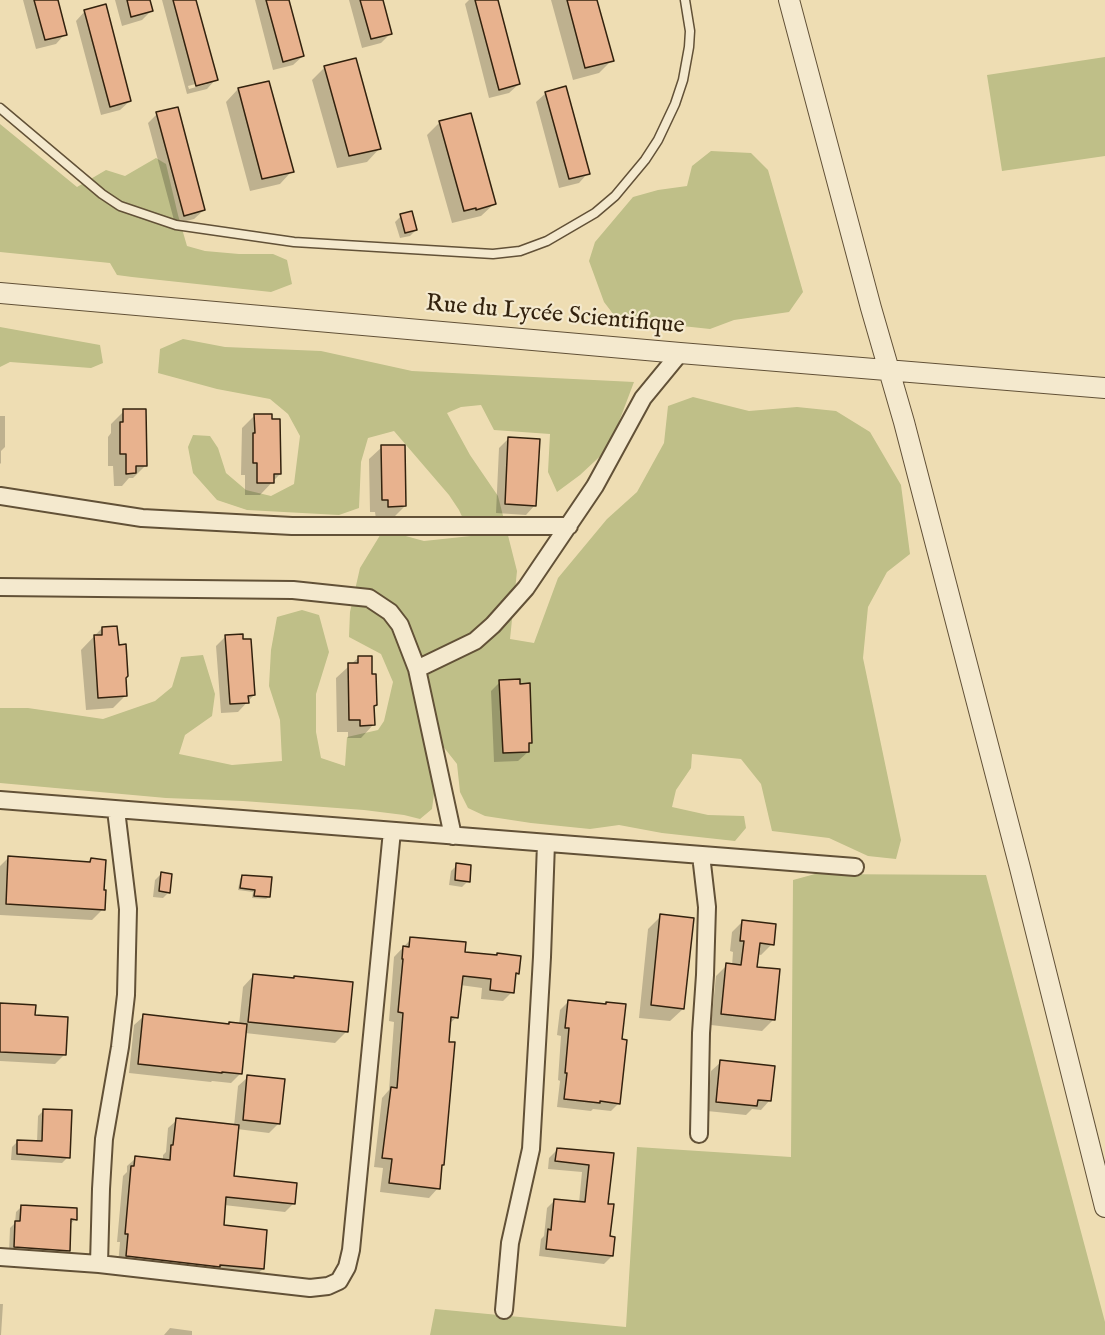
<!DOCTYPE html>
<html>
<head>
<meta charset="utf-8">
<style>
	body { margin:0 }
	canvas { display:block; background:#eeddb3 }
</style>
</head>
<body>
<canvas width="1105" height="1335"></canvas>
<script>
const g = document.querySelector('canvas').getContext('2d');
g.lineJoin = 'round';
function fillPath(path, color) {
  g.fillStyle = color;
  g.fill(path, 'evenodd');
}
function shape(rows) {
  const path = new Path2D();
  for (const r of rows) {
    path.moveTo(r[0], r[1]);
    for (let i = 2; i < r.length; i += 2) path.lineTo(r[i], r[i + 1]);
  }
  return path;
}
function strokePath(path, color, width, dash) {
  g.strokeStyle = color;
  g.lineWidth = width;
  g.lineCap = dash ? 'butt' : 'round';
  g.setLineDash(dash || []);
  g.stroke(path);
}
function write(font, color, halo, rows, align = 'center') {
  g.font = font + ' "IM FELL English",serif';
  g.lineWidth = 4.5;
  g.setLineDash([]);
  g.textBaseline = 'middle';
  g.strokeStyle = halo;
  g.fillStyle = color;
  for (const [text, x, y, turn = 0] of rows) {
    g.save();
    g.translate(x, y);
    g.rotate((+turn || 0) * Math.PI / 180);
    g.textAlign = isNaN(turn) ? turn : align;
    if (halo) g.strokeText(text, 0, 0);
    g.fillText(text, 0, 0);
    g.restore();
  }
}
fillPath(shape([
	[1105,57,1105,156,1002,171,987,75],
	[0,124,77,187,106,170,125,176,156,158,166,164,178,215,187,246,205,251,239,254,273,254,287,260,292,284,271,292,132,277,117,275,110,263,0,252],
	[711,151,751,153,768,170,803,292,789,312,734,320,710,329,617,319,604,302,589,261,595,242,633,197,658,190,687,186,692,166],
	[0,327,100,345,103,363,91,368,10,362,0,367],
	[183,339,225,347,321,351,412,371,634,382,609,448,580,475,557,492,548,472,550,434,494,430,481,405,461,407,447,413,470,455,498,496,517,571,510,639,534,643,558,578,607,519,637,492,664,443,668,406,693,397,749,411,797,407,836,411,870,432,901,485,910,554,887,572,868,607,863,658,901,840,896,859,868,856,829,838,772,831,761,784,741,759,692,754,691,768,676,790,672,807,708,815,744,816,746,828,735,841,662,833,619,825,590,829,531,823,485,816,468,808,460,792,457,764,442,745,428,753,435,786,432,809,420,819,404,815,364,810,243,801,166,798,0,783,0,708,28,708,103,719,155,701,172,687,181,657,203,655,215,694,212,716,185,735,179,754,232,765,282,761,280,720,269,686,271,650,277,617,302,610,319,615,329,652,316,694,316,732,321,758,345,766,347,737,378,730,384,721,393,682,381,654,349,637,350,612,360,568,382,532,391,532,424,541,471,536,459,510,449,495,394,431,368,438,361,462,359,508,339,515,247,510,217,500,193,473,188,447,193,435,210,436,218,448,226,473,246,490,271,496,294,484,300,436,288,414,270,399,217,389,158,373,160,349],
	[815,874,986,875,1105,1322,1105,1335,430,1335,435,1309,626,1327,637,1147,791,1157,793,880]
]), '#bfbf88');
fillPath(shape([
	[23,0,56,0,65,34,56,44,36,49],
	[115,0,148,0,151,11,142,20,122,26],
	[162,0,195,0,216,79,207,89,187,94],
	[207,81,207,84,189,89,188,86],
	[255,0,288,0,303,56,293,65,273,70],
	[349,0,382,0,391,33,381,43,362,48],
	[469,0,496,0,519,84,509,93,489,98,465,4],
	[551,0,596,0,612,60,599,73,573,80],
	[85,11,130,101,120,110,101,115,76,21],
	[325,67,379,149,367,162,337,168,312,80],
	[256,84,292,171,280,184,250,191,226,102,238,89],
	[546,93,588,173,579,183,559,188,536,102],
	[157,114,204,210,194,219,175,224,148,123],
	[440,122,494,204,481,216,452,223,427,135],
	[401,216,416,230,410,236,400,238,395,222],
	[124,411,146,465,133,478,129,478,122,486,114,486,113,466,108,466,108,437,111,433,111,424],
	[255,415,280,474,260,495,245,495,245,475,241,475,242,428],
	[0,416,5,416,5,447,1,451,1,463,0,464],
	[509,438,535,505,526,515,496,513,499,448],
	[382,447,405,506,392,519,376,519,375,512,370,512,369,459],
	[102,628,124,678,126,695,113,708,86,710,81,650],
	[226,636,254,695,238,712,221,713,216,646],
	[359,657,371,676,375,705,373,707,373,725,361,738,348,738,348,732,337,732,336,678],
	[500,682,531,743,527,746,528,752,518,761,494,762,491,691],
	[9,857,88,863,91,860,103,909,92,920,0,915,0,866],
	[457,865,468,881,462,887,449,885,451,871],
	[161,874,169,892,163,898,153,897,155,880],
	[242,876,269,897,266,899,252,898,253,892,238,890,240,879],
	[661,916,683,1009,670,1021,639,1018,648,929],
	[743,921,772,944,761,955,757,954,756,968,773,1020,762,1031,711,1025,716,976,727,965,732,966,733,952,730,951,732,932],
	[411,939,464,953,517,973,514,976,512,992,503,1001,481,999,482,988,460,985,457,1017,449,1024,443,1164,441,1167,438,1188,429,1198,380,1192,383,1168,374,1167,382,1098,389,1090,394,1022,389,1021,394,957],
	[254,975,292,980,295,977,346,1032,335,1043,245,1033,241,1073,231,1083,212,1081,211,1082,129,1073,134,1025,144,1016,228,1025,239,1025,243,987],
	[568,1002,621,1040,619,1103,611,1111,593,1109,591,1111,557,1107,560,1081,558,1080,561,1036,557,1035,560,1010],
	[0,1005,34,1016,65,1054,55,1064,0,1061],
	[721,1062,770,1100,761,1110,752,1109,746,1115,707,1111,711,1071],
	[248,1077,279,1123,269,1133,237,1129,232,1178,294,1203,285,1212,224,1205,223,1227,263,1269,254,1277,118,1265,120,1242,117,1242,123,1176,127,1172,127,1166,136,1158,163,1161,163,1155,166,1152,168,1128,177,1120,234,1126,238,1086],
	[44,1110,68,1157,62,1163,11,1160,12,1147,18,1141,37,1142,38,1116],
	[557,1150,612,1155,607,1205,609,1238,612,1256,604,1264,539,1256,541,1239,544,1236,547,1208,555,1200,579,1203,582,1172,548,1169,549,1158],
	[22,1206,75,1219,70,1225,68,1251,62,1257,9,1252,10,1228,15,1223,16,1212],
	[0,1304,3,1304,1,1335,0,1335],
	[170,1328,192,1331,192,1335,164,1335]
]), '#0003');
const building = shape([
	[34,0,58,0,67,35,45,40,34,0],
	[127,0,150,0,153,11,131,17,127,0],
	[173,0,196,0,218,80,196,86,173,0],
	[266,0,289,0,304,56,283,62,266,0],
	[360,0,383,0,392,34,371,39,360,0],
	[475,0,498,0,520,84,499,90,475,0],
	[567,0,597,0,614,61,585,68,567,0],
	[106,4,131,101,110,107,84,10,106,4],
	[356,58,381,149,349,156,324,66,356,58],
	[269,81,294,172,262,179,238,88,269,81],
	[566,86,590,174,569,179,545,92,566,86],
	[178,107,205,210,184,216,156,112,178,107],
	[471,113,496,204,476,210,476,208,464,211,439,121,471,113],
	[412,211,417,230,405,233,400,214,412,211],
	[123,409,146,409,147,466,136,466,136,473,126,474,126,454,120,454,120,422,123,422,123,409],
	[254,414,272,414,272,419,280,419,281,474,274,474,274,483,257,483,257,463,253,463,253,433,255,433,254,414],
	[508,437,540,439,536,506,505,504,508,437],
	[381,445,405,445,406,506,388,507,388,500,382,500,381,445],
	[117,626,119,645,126,644,128,676,126,678,127,696,98,698,94,635,102,635,102,627,117,626],
	[243,634,243,639,251,639,255,695,248,696,249,703,230,704,225,635,243,634],
	[358,656,372,656,372,674,376,674,377,705,374,706,375,725,360,726,360,720,349,720,348,663,358,663,358,656],
	[520,679,520,684,530,683,532,743,529,743,529,752,503,753,499,680,520,679],
	[8,856,90,862,91,858,106,860,104,890,106,890,105,910,6,904,8,856],
	[456,863,471,865,470,882,455,880,456,863],
	[161,872,172,874,170,893,159,891,161,872],
	[242,875,272,877,270,897,254,896,255,890,240,888,242,875],
	[660,914,694,918,684,1009,651,1005,660,914],
	[742,920,776,924,774,945,760,943,757,967,780,969,775,1020,721,1014,726,963,741,965,744,941,740,941,742,920],
	[410,937,466,942,465,952,497,955,497,953,521,956,519,974,516,973,514,993,490,990,491,979,463,976,458,1018,451,1017,449,1042,455,1042,444,1165,442,1165,440,1189,389,1183,392,1159,382,1158,391,1087,397,1088,403,1013,398,1012,403,959,402,959,403,946,409,947,410,937],
	[253,974,294,978,294,976,353,982,348,1032,248,1022,253,974],
	[568,1000,606,1004,606,1002,626,1004,622,1039,627,1040,620,1104,600,1101,600,1103,564,1099,567,1073,565,1073,569,1028,565,1028,568,1000],
	[0,1003,36,1005,35,1015,68,1017,66,1055,0,1052,0,1003],
	[143,1014,229,1024,229,1022,247,1024,242,1074,222,1072,222,1073,138,1064,143,1014],
	[720,1060,775,1066,771,1101,758,1100,757,1106,716,1102,720,1060],
	[247,1075,285,1079,280,1124,243,1120,247,1075],
	[43,1109,72,1110,70,1158,17,1154,17,1140,42,1141,43,1109],
	[176,1118,239,1125,234,1176,297,1183,295,1204,226,1197,224,1225,267,1230,264,1269,220,1265,220,1267,126,1256,128,1234,125,1234,131,1166,134,1166,135,1156,170,1160,171,1145,173,1145,176,1118],
	[557,1148,614,1153,608,1204,614,1204,610,1236,615,1237,613,1256,546,1249,548,1229,551,1230,554,1199,585,1202,589,1165,555,1161,557,1148],
	[21,1205,77,1208,77,1220,71,1219,70,1251,14,1247,15,1221,20,1221,21,1205]
]);
fillPath(building, '#e8b28e');
strokePath(building, '#33220e', 1.5);
const service = shape([
	[0,108,102,194,120,206,176,225,294,242,493,254,520,251,547,241,595,213,615,196,645,160,658,140,675,104,683,80,689,47,690,31,685,0]
]);
const minor = shape([
	[0,496,142,518,292,526,569,526],
	[0,587,293,590,369,598,390,612,400,625,417,669,453,836],
	[417,669,475,641,493,625,526,588,595,486,643,398,680,353],
	[0,800,855,867],
	[699,1134,701,1033,705,975,707,907,701,855],
	[0,1257,99,1264,310,1288,328,1286,339,1281,347,1267,351,1250,392,831],
	[99,1264,101,1189,104,1139,120,1047,126,995,128,909,116,810],
	[504,1310,510,1243,531,1149,542,957,546,843]
]);
const tertiary = shape([
	[789,0,871,308,904,422,1020,868,1105,1207],
	[0,293,680,353,1105,388]
]);
strokePath(service, '#625137', 11);
strokePath(minor, '#625137', 20);
strokePath(tertiary, '#625137', 22);
strokePath(service, '#f4e9ce', 8);
strokePath(minor, '#f4e9ce', 16);
strokePath(tertiary, '#f4e9ce', 20);
write('24px', '#33220e', '#f4e9ce', [
	["Rue du Lycée Scientifique",555,316,5]
]);
</script>
</body>
</html>
